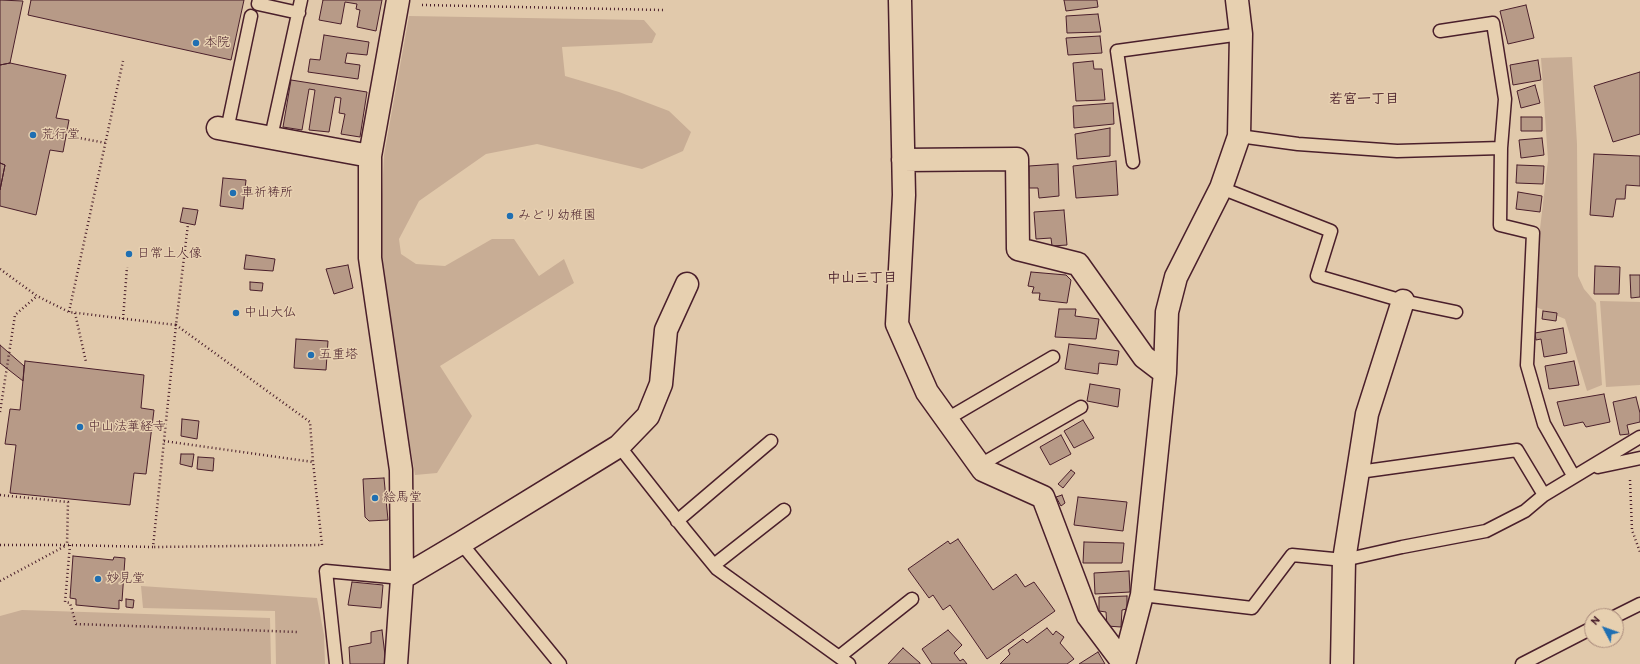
<!DOCTYPE html>
<html>
<head>
<meta charset="utf-8">
<style>
	body { margin:0 }
	#map { position:relative; width:1640px; height:664px; overflow:hidden; background:#e1c9ab; font-family:Itim,sans-serif }
	canvas { display:block }
	.north { position:absolute; left:1584px; top:608px; width:40px; height:40px; box-sizing:border-box; background:#e7d0b0; border:1px solid #a8897b; border-radius:50%; rotate:311deg; font-size:11px; font-weight:700; line-height:16px; text-align:center; color:#4a1f2b }
	.north::after { content:''; display:block; margin:auto; width:14px; height:18px; background:#1f6fb2; clip-path:polygon(50% 0,100% 100%,50% 72%,0 100%) }
</style>
</head>
<body>
<div id="map">
<canvas width="1640" height="664"></canvas>
<div class="north">N</div>
</div>
<script>
const g = document.querySelector('canvas').getContext('2d');
g.lineJoin = 'round';
function fillPath(path, color) {
  g.fillStyle = color;
  g.fill(path, 'evenodd');
}
function shape(rows) {
  const path = new Path2D();
  for (const r of rows) {
    path.moveTo(r[0], r[1]);
    for (let i = 2; i < r.length; i += 2) path.lineTo(r[i], r[i + 1]);
  }
  return path;
}
function strokePath(path, color, width, dash) {
  g.strokeStyle = color;
  g.lineWidth = width;
  g.lineCap = dash ? 'butt' : 'round';
  g.setLineDash(dash || []);
  g.stroke(path);
}
function write(font, color, halo, rows, align = 'center') {
  g.font = font + ' Itim,"Klee One",sans-serif';
  g.lineWidth = 3;
  g.setLineDash([]);
  g.textBaseline = 'middle';
  g.strokeStyle = halo;
  g.fillStyle = color;
  for (const [text, x, y, turn = 0] of rows) {
    g.save();
    g.translate(x, y);
    g.rotate((+turn || 0) * Math.PI / 180);
    g.textAlign = isNaN(turn) ? turn : align;
    if (halo) g.strokeText(text, 0, 0);
    g.fillText(text, 0, 0);
    g.restore();
  }
}
fillPath(shape([
	[409,16,644,20,656,34,652,43,562,47,565,76,619,92,669,111,691,132,683,151,642,169,537,144,486,154,419,201,399,239,401,254,416,264,445,266,492,239,514,239,539,276,564,259,574,283,440,366,472,416,437,473,415,475,379,258,384,155],
	[1572,57,1577,144,1578,276,1584,289,1596,303,1602,385,1587,391,1565,319,1536,307,1540,229,1548,160,1541,58],
	[1600,301,1640,302,1640,385,1606,387],
	[141,586,317,598,324,635,325,664,276,664,275,611,143,608],
	[22,610,270,618,271,664,0,664,0,616]
]), '#c8ad95');
const building = shape([
	[0,0,23,1,10,63,0,65,0,0],
	[31,0,244,0,231,60,28,15,31,0],
	[323,0,382,0,376,31,357,27,360,10,356,9,357,4,345,2,341,24,319,20,323,0],
	[1064,0,1097,0,1098,7,1066,11,1064,0],
	[1526,5,1534,38,1508,44,1500,11,1526,5],
	[1098,14,1101,32,1067,33,1066,16,1098,14],
	[324,35,369,42,367,55,347,53,345,63,360,65,358,79,308,72,310,59,320,60,324,35],
	[1100,36,1102,53,1068,55,1066,38,1100,36],
	[1538,60,1541,80,1513,85,1510,65,1538,60],
	[1093,61,1094,69,1102,69,1105,100,1076,101,1073,63,1093,61],
	[10,63,66,75,56,118,69,120,63,152,50,150,36,215,0,206,0,190,5,165,0,163,0,65,10,63],
	[1640,72,1640,134,1613,142,1594,86,1640,72],
	[291,80,367,92,360,137,341,134,345,114,339,113,341,98,335,97,329,132,309,130,315,90,309,89,302,130,283,127,291,80],
	[1535,85,1540,103,1521,108,1517,91,1535,85],
	[1113,103,1114,124,1074,128,1073,106,1113,103],
	[1521,117,1542,117,1542,131,1521,131,1521,117],
	[1110,128,1110,156,1077,159,1075,134,1110,128],
	[1542,138,1544,155,1521,158,1519,140,1542,138],
	[1594,154,1640,156,1640,186,1626,185,1625,199,1616,199,1613,217,1590,215,1594,154],
	[1116,161,1118,195,1076,198,1073,166,1116,161],
	[0,163,5,165,0,190,0,163],
	[1058,164,1059,196,1039,198,1038,188,1029,188,1029,166,1058,164],
	[1517,165,1544,166,1543,184,1516,183,1517,165],
	[223,178,246,180,243,209,220,206,223,178],
	[1518,192,1542,196,1540,212,1516,209,1518,192],
	[183,208,198,210,195,225,180,222,183,208],
	[1064,210,1067,245,1052,246,1051,238,1036,239,1034,212,1064,210],
	[246,255,275,259,273,271,244,269,246,255],
	[348,265,353,288,334,294,326,269,348,265],
	[1595,266,1620,267,1619,294,1594,294,1595,266],
	[1031,272,1066,275,1071,280,1067,303,1039,300,1040,293,1032,293,1034,287,1028,286,1031,272],
	[1630,275,1640,275,1640,297,1631,298,1630,275],
	[250,282,263,283,262,291,250,290,250,282],
	[1059,309,1076,309,1075,316,1099,319,1096,339,1055,337,1059,309],
	[1543,311,1557,313,1556,321,1542,319,1543,311],
	[1563,328,1567,353,1544,357,1541,339,1536,340,1535,333,1563,328],
	[296,339,328,341,326,370,294,368,296,339],
	[1069,344,1119,351,1117,365,1099,363,1098,374,1065,369,1069,344],
	[0,345,24,366,23,381,0,363,0,345],
	[25,361,144,375,141,408,154,410,146,474,134,473,130,505,10,493,16,445,5,444,10,409,20,410,25,361],
	[1574,361,1579,385,1549,389,1545,366,1574,361],
	[1090,384,1120,389,1118,407,1087,401,1090,384],
	[1604,394,1610,422,1586,427,1583,422,1564,426,1557,402,1604,394],
	[1636,397,1640,413,1640,422,1627,425,1629,434,1620,435,1613,402,1636,397],
	[182,419,199,421,197,439,181,436,182,419],
	[1083,420,1094,438,1074,448,1064,431,1083,420],
	[1061,435,1071,454,1050,465,1040,447,1061,435],
	[181,454,194,454,192,467,180,464,181,454],
	[198,457,214,458,213,471,197,469,198,457],
	[1071,470,1075,473,1063,488,1058,484,1071,470],
	[384,478,388,520,369,521,365,517,363,479,384,478],
	[1062,495,1065,503,1061,506,1056,497,1062,495],
	[1078,497,1127,502,1123,531,1074,525,1078,497],
	[958,539,993,590,1016,574,1025,587,1034,582,1055,611,987,659,950,605,943,610,933,595,929,598,908,569,948,541,950,544,958,539],
	[1084,542,1124,543,1122,563,1083,563,1084,542],
	[73,556,113,560,114,557,125,558,122,601,119,600,119,609,76,605,76,599,70,598,73,556],
	[1129,571,1130,592,1095,594,1094,573,1129,571],
	[352,582,383,585,381,608,348,605,352,582],
	[1127,596,1127,609,1122,610,1121,627,1107,626,1106,612,1099,611,1099,597,1127,596],
	[126,599,134,600,133,608,126,607,126,599],
	[1047,628,1053,635,1056,631,1064,637,1060,643,1074,659,1067,664,1000,664,1010,654,1008,650,1023,639,1027,643,1047,628],
	[382,630,386,664,350,664,349,647,371,643,371,632,382,630],
	[948,630,962,645,954,653,960,661,963,659,967,664,932,664,922,649,948,630],
	[903,648,920,663,920,664,888,664,903,648],
	[1098,652,1105,664,1079,664,1098,652]
]);
fillPath(building, '#b79a87');
strokePath(building, '#4a1f2b', 1);
const service = shape([
	[259,0,258,4,299,13],
	[1440,31,1493,23,1505,99,1501,148],
	[227,130,251,16],
	[1239,136,1298,144,1397,151,1501,148,1500,225,1533,233,1527,365,1544,424,1574,477],
	[271,137,301,0],
	[1133,162,1117,51,1241,34],
	[1221,188,1331,231,1317,276,1403,301,1456,312],
	[947,419,1053,357],
	[619,446,685,530,717,569,849,664],
	[980,465,1081,407],
	[1598,467,1640,458],
	[1359,472,1517,450,1544,495],
	[677,521,771,441],
	[461,543,560,664],
	[714,565,784,510],
	[1142,595,1252,608,1292,555,1344,560,1402,547,1486,531,1525,511,1544,495,1640,437],
	[1616,616,1640,604],
	[840,656,912,599],
	[336,664,326,571,402,578],
	[1522,664,1592,628]
]);
const minor = shape([
	[900,0,904,195,897,324,927,392,983,470,1043,497,1088,616,1124,664],
	[218,128,370,156],
	[903,160,1017,159,1018,249,1078,264,1144,357,1165,373],
	[402,578,461,543,619,446,648,416,661,384,666,330,687,284],
	[396,664,402,578,401,470,370,258,370,156,398,0],
	[1124,664,1142,595,1165,373,1167,312,1176,277,1221,188,1239,136,1241,34,1237,0],
	[1342,664,1344,560,1367,414,1403,301]
]);
strokePath(service, '#4a1f2b', 15);
strokePath(minor, '#4a1f2b', 25);
strokePath(shape([
	[422,5,663,10],
	[69,136,106,143],
	[0,269,37,296,69,312,176,325,188,224],
	[69,312,123,61],
	[75,313,86,362],
	[123,319,127,267],
	[0,412,15,315,37,296],
	[164,441,313,462],
	[1630,480,1632,530,1640,552],
	[0,495,68,502,67,545],
	[0,545,67,545,153,547,176,325,310,422,313,462,322,545,153,547],
	[70,545,65,602,70,603,76,624,298,632],
	[0,581,67,545]
]), '#4a1f2b', 2.5, [1, 3]);
strokePath(service, '#e7d0b0', 12);
strokePath(minor, '#e7d0b0', 22);
for (const [x, y, r, color] of [
	[196,43,4,"#1f6fb2"],
	[33,135,4,"#1f6fb2"],
	[233,193,4,"#1f6fb2"],
	[510,216,4,"#1f6fb2"],
	[129,254,4,"#1f6fb2"],
	[236,313,4,"#1f6fb2"],
	[311,355,4,"#1f6fb2"],
	[80,427,4,"#1f6fb2"],
	[375,498,4,"#1f6fb2"],
	[98,579,4,"#1f6fb2"]
]) {
  const dot = new Path2D();
  dot.arc(x, y, r, 0, 2 * Math.PI);
  g.fillStyle = color;
  g.fill(dot);
  strokePath(dot, '#e7d0b0', 1.5);
}
write('13px', '#4a1f2b', '#e7d0b0', [
	["本院",204,43],
	["荒行堂",41,135],
	["車祈祷所",241,193],
	["みどり幼稚園",518,216],
	["日常上人像",137,254],
	["中山大仏",244,313],
	["五重塔",319,355],
	["中山法華経寺",88,427],
	["絵馬堂",383,498],
	["妙見堂",106,579]
], 'left');
write('bold 14px', '#4a1f2b', '#e7d0b0', [
	["若宮一丁目",1364,99],
	["中山三丁目",862,278]
]);
</script>
</body>
</html>
